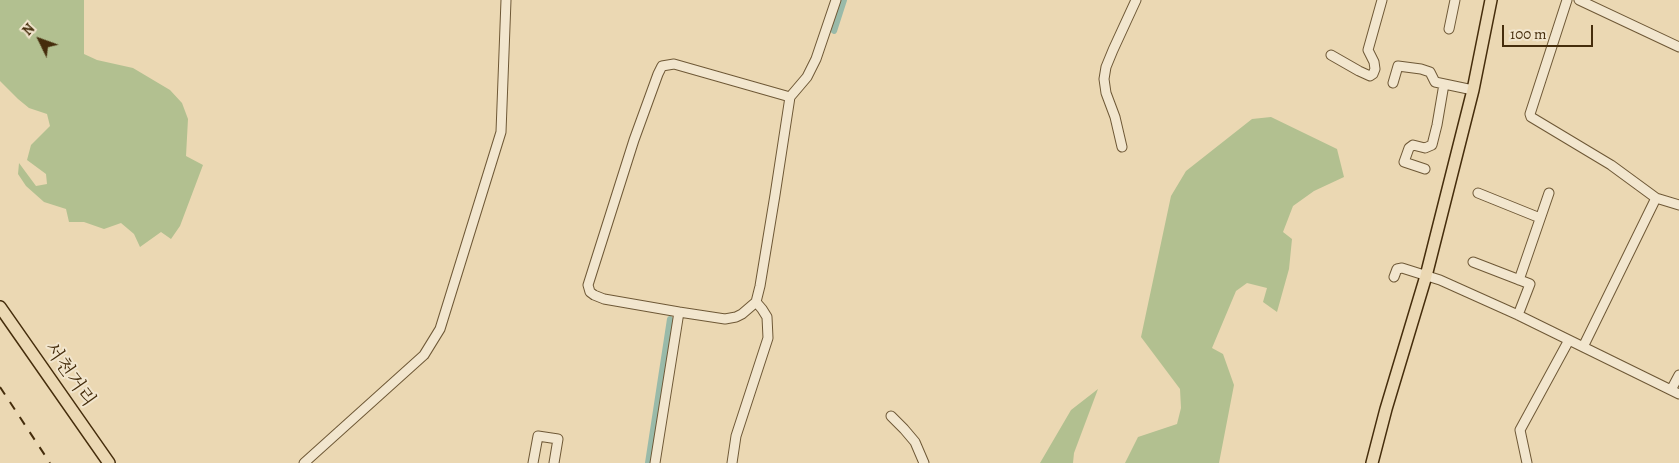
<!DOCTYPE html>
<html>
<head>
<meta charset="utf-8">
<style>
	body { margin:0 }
	#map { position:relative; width:1679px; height:463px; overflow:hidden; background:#ebd8b3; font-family:Alegreya,serif }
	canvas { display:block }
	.north { position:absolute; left:15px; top:15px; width:50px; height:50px; -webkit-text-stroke:4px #f2e6ce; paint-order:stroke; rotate:312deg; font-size:14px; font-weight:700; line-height:20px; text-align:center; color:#452d0c }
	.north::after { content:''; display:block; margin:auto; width:18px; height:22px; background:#452d0c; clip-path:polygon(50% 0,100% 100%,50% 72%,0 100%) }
	.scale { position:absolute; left:1502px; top:25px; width:91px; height:22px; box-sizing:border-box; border:2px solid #452d0c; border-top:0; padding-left:6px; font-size:15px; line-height:18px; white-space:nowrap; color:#452d0c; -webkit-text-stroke:4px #f2e6ce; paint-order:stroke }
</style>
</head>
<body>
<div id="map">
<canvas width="1679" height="463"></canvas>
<div class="north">N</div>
<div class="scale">100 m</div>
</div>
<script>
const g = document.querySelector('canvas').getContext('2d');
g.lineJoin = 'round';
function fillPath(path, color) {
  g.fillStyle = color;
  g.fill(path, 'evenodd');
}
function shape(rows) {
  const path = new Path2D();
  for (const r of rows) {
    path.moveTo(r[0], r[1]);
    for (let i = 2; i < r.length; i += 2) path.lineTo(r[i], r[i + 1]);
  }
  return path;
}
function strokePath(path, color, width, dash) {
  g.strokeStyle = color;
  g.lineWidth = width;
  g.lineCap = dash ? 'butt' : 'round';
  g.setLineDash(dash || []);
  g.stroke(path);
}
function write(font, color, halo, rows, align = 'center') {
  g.font = font + ' Alegreya,"Noto Serif KR",serif';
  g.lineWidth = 4;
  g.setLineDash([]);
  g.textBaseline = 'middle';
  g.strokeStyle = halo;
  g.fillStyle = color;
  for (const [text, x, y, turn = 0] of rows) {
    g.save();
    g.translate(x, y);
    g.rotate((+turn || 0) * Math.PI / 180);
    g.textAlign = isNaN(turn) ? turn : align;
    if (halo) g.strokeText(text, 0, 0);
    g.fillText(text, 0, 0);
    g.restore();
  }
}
fillPath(shape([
	[0,0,84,0,84,54,97,60,133,68,170,90,182,103,188,119,186,156,203,165,180,226,171,239,161,232,140,247,134,234,121,223,104,229,84,222,69,222,66,209,44,202,26,186,18,174,19,163,36,186,47,184,46,174,27,160,31,145,50,126,47,114,29,108,18,99,0,81],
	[1271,117,1337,149,1344,177,1314,191,1293,206,1283,232,1292,239,1289,269,1277,312,1263,302,1267,288,1247,283,1236,291,1212,348,1223,354,1234,385,1219,463,1125,463,1138,437,1177,424,1181,408,1180,389,1141,337,1171,196,1186,171,1252,119],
	[1098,389,1074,453,1073,463,1040,463,1071,410]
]), '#b2c090');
strokePath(shape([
	[834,31,844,0],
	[648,463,670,319]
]), '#99baa9', 6);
const minor = shape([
	[1567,0,1530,114,1531,117,1611,165,1656,198,1583,347],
	[1579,0,1679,47],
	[1449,29,1455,0],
	[1331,55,1359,71,1370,76,1373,74,1375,69,1374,62,1368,50,1382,0],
	[1393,83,1398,66,1421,69,1430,72,1435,82,1473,90],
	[1122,147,1115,117,1106,93,1104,79,1106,67,1113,50,1136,0],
	[1425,169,1404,162,1409,148,1413,145,1425,148,1432,145,1437,125,1444,84],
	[1478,193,1540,218],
	[1656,198,1679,205],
	[1473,262,1530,284,1518,315],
	[1394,277,1397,269,1402,268,1440,280,1518,315,1679,394],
	[1519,280,1549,193],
	[679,312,604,299,594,295,590,292,588,285,634,140,658,74,662,66,674,64,790,97],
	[1671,390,1679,375],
	[891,416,904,429,915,442,924,463],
	[304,463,424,355,440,329,501,132,506,0],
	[533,463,538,436,558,439,554,463],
	[655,463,679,312,725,319,736,317,742,314,756,302,760,286,775,195,790,97,807,77,816,59,836,0],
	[732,463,736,436,768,338,767,317,762,309,756,302],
	[1527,463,1520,430,1569,340]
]);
const major = shape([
	[0,307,109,463],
	[1372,463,1386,409,1426,276,1473,90,1491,0]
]);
strokePath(minor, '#6e5836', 11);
strokePath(major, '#452d0c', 14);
strokePath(minor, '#f2e6ce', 9);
strokePath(major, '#ebd8b3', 11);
strokePath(shape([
	[0,387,50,463]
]), '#452d0c', 2, [9, 9]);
write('19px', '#452d0c', '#f2e6ce', [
	["서천거리",69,375,55]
]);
</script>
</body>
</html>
